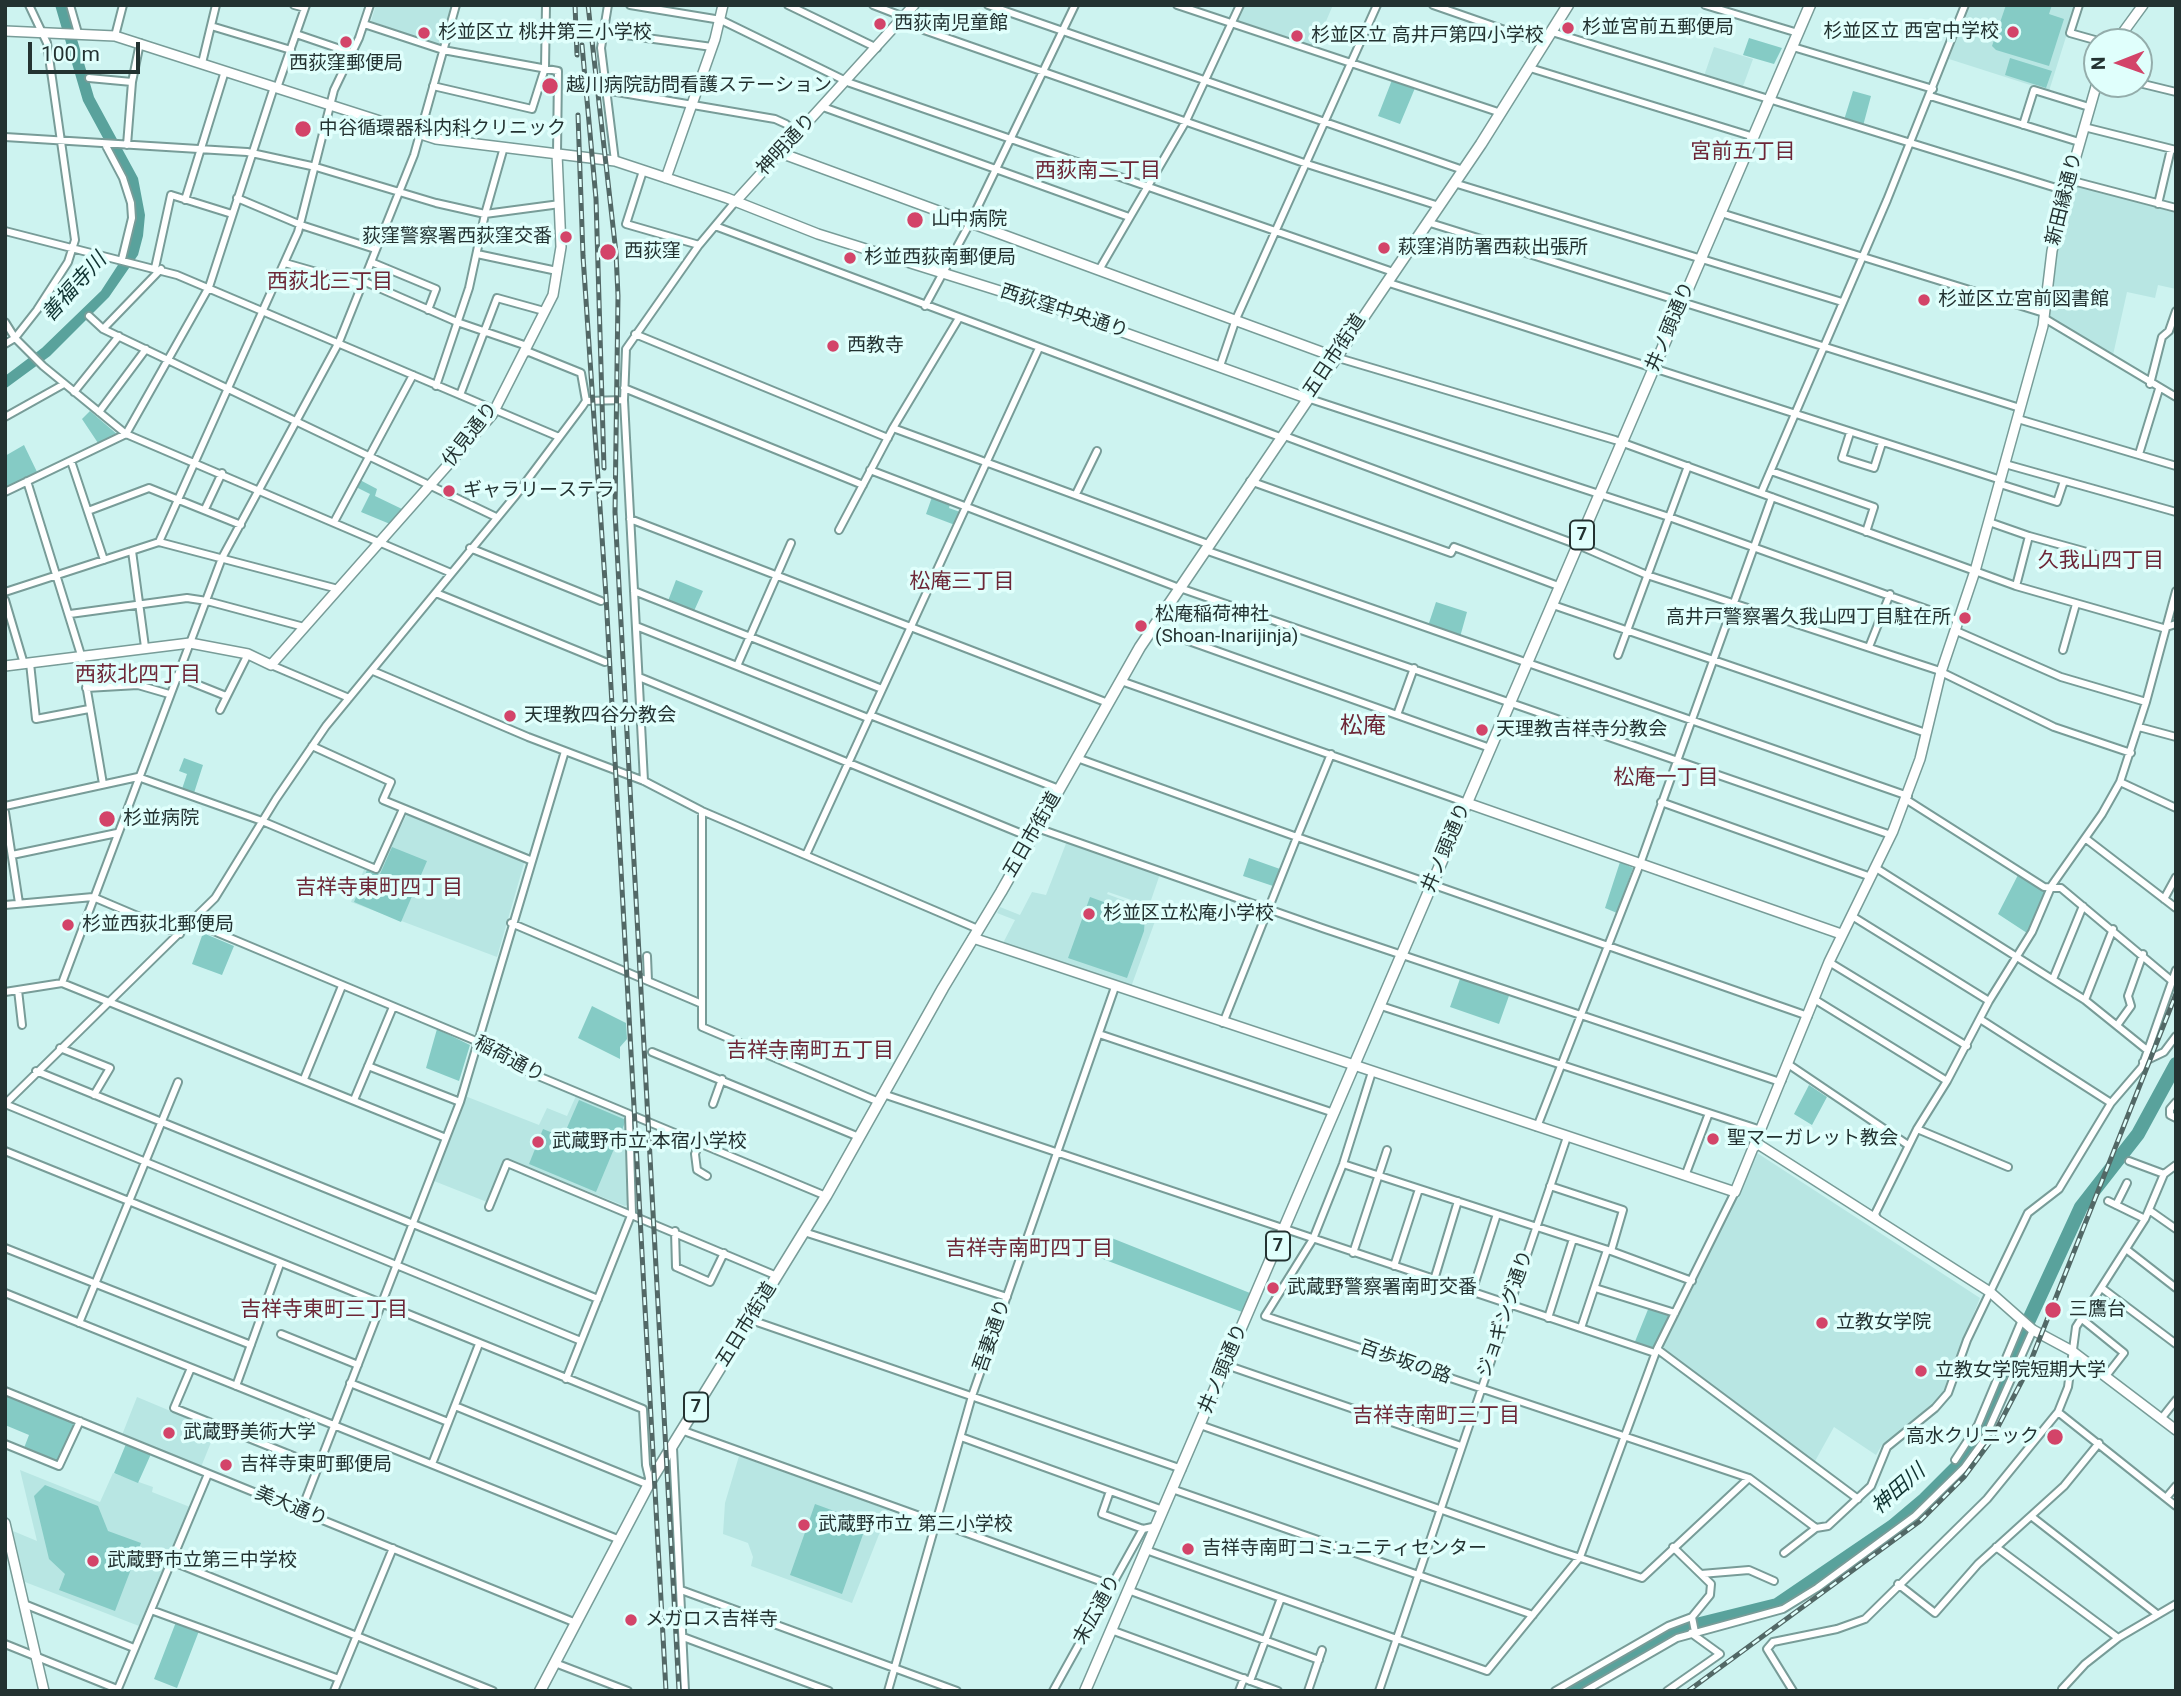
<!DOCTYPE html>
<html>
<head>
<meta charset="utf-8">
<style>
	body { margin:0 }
	#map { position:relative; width:2181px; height:1696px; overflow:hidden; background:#cdf3f0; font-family:Roboto,sans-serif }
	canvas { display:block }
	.frame { position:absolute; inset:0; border:7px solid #233231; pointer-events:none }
	.north { position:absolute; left:2083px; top:28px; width:70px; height:70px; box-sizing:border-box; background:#e0fffc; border:2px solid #94adab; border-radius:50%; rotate:269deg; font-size:19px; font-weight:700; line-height:28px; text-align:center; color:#233231 }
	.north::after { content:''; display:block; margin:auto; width:24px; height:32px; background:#d34469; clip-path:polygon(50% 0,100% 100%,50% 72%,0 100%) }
	.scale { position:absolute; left:28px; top:42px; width:112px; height:32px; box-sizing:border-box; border:4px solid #233231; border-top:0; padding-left:9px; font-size:21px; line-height:24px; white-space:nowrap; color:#233231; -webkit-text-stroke:5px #e0fffc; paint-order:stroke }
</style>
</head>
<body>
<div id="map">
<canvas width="2181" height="1696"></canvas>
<div class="frame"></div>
<div class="north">N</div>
<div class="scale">100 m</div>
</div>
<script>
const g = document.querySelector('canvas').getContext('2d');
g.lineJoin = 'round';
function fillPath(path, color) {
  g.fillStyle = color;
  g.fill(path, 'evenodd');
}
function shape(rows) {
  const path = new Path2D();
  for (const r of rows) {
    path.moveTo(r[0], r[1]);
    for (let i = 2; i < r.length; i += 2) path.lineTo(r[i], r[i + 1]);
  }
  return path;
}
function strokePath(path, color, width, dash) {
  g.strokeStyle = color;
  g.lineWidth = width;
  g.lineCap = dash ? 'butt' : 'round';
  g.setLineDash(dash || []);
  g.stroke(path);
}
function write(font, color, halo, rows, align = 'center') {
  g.font = font + ' Roboto,"Noto Sans JP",sans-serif';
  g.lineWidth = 7;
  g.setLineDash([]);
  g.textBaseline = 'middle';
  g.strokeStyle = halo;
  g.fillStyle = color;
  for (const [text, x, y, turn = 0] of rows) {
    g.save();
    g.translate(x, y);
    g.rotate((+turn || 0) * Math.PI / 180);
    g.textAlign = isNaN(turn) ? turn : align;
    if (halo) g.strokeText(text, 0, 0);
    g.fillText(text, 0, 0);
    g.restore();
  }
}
fillPath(shape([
	[376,5,453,5,439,46,371,21],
	[1244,5,1333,5,1314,49,1237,23],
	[1969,5,2076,5,2049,91,1949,59],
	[1714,47,1753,59,1742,89,1704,76],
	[2077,186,2176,213,2176,289,2158,285,2155,298,2127,292,2113,355,2048,316,2057,245,2070,190],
	[407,814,525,860,497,957,351,902,365,867,378,872],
	[1067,841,1160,874,1149,906,1108,892,1107,894,1158,913,1131,987,1003,943,1015,920,997,913,1000,907,1020,915,1032,892,1046,895],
	[465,1096,539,1125,547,1108,567,1116,576,1096,627,1118,629,1204,625,1206,505,1159,487,1202,434,1181],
	[1754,1151,1980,1298,1942,1394,1903,1431,1882,1445,1876,1455,1834,1427,1814,1463,1661,1348,1689,1296],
	[137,1397,216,1430,201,1467,122,1435],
	[739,1456,889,1509,852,1603,751,1566,753,1557,748,1543,723,1534,725,1503],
	[20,1470,100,1502,113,1473,153,1487,152,1492,190,1507,139,1626,25,1582,13,1531,37,1541]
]), '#b8e6e3');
fillPath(shape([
	[2006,5,2052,5,2049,14,2064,19,2049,66,1996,50,1992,46],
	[1749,38,1782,48,1774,64,1743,55],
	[2010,58,2052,71,2046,88,2005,75],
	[1392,80,1415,88,1400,124,1378,116],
	[1853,91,1871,96,1863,126,1844,120],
	[90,411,118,435,98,443,82,419],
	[24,445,38,474,5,490,5,456],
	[360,480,377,489,375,496,402,509,390,524,361,512,370,494,356,487],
	[932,497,950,504,949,508,960,512,955,525,926,514],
	[676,580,703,591,694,611,668,601],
	[1436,602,1467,612,1460,637,1428,626],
	[184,758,203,765,194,793,182,789,187,774,179,771],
	[392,847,427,861,401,922,354,902,367,870,380,874],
	[1249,858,1280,869,1273,886,1243,876],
	[1620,862,1633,868,1617,913,1605,908],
	[2018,875,2047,892,2027,933,1998,914],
	[1090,897,1145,917,1144,931,1127,978,1068,958],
	[203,933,234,946,222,975,192,964],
	[1461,976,1510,993,1499,1024,1450,1007],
	[592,1006,626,1023,627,1039,620,1047,620,1059,578,1038],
	[437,1029,470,1045,459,1081,426,1068],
	[1809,1085,1827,1097,1812,1125,1794,1114],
	[579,1100,626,1120,596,1192,529,1164,543,1129,563,1137],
	[1104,1235,1250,1293,1242,1312,1095,1256],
	[1649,1307,1672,1314,1654,1349,1634,1344],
	[5,1395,75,1423,59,1461,24,1448,29,1435,5,1425],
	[126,1444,151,1454,138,1483,114,1473],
	[45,1485,98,1506,108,1531,141,1543,115,1611,59,1590,65,1574,49,1559,34,1496],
	[815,1504,867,1523,842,1594,790,1575],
	[176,1622,199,1631,177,1688,154,1679]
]), '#85cbc5');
fillPath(shape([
	[55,5,67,5,94,97,138,178,145,215,143,236,138,255,109,297,50,356,5,389,5,376,42,348,101,291,127,251,132,233,134,217,128,184,83,101]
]), '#59a29c');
strokePath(shape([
	[1571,1691,1684,1628,1777,1605,1893,1526,1925,1499,1960,1464,2002,1389,2028,1322,2081,1207,2138,1134,2176,1064]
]), '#59a29c', 14);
const street = shape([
	[70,5,78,33],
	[294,5,305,8],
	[608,5,601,48,615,161],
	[630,5,721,20,850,83,1393,272],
	[788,5,877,48],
	[873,5,904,17],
	[988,5,1463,170],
	[1177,5,1501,113],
	[1433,5,1545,44],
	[1705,5,1798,33],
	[2079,5,2070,33,2102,42],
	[901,22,1307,164,1439,206],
	[364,24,443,50,558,71,557,154],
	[211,26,291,50],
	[603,32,712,47],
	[1552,32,2066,191],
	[296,34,352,53],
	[115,36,123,5],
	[1793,47,1933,89],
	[202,63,216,5],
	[1530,68,1754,137],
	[89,78,132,82],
	[2139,83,2176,92],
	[433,86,532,109,545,68,546,5],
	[277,88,306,5],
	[605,90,775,119,786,124,796,134],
	[1930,96,2079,142],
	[823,107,1129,217],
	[2023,125,2034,90,2089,107],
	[2084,127,2176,150],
	[5,137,247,152,316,167,436,203,485,214,560,204],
	[105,144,123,178,131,203,132,218,122,259],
	[127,145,132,82,140,43],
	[643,171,626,224,699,245],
	[2069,180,2176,208],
	[1454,183,1842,302],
	[237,198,301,225,375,249],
	[185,200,225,71],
	[2158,204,2171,149],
	[1721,213,2044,313],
	[1427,222,2020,408],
	[715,226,1280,437],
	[5,231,177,275,559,437],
	[477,254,557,271],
	[371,262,436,289,428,310],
	[285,263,362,285],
	[155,268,171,195,232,214],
	[1099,270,1186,121,1240,5],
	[363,281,457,322,527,346],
	[1386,282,2001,480],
	[925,306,970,223,1075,5],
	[89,316,103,329,496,517],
	[2044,318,2176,397],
	[5,322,15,338,43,366,126,434,451,573],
	[103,329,161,269],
	[635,334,888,438],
	[5,344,15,338,37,310,68,262,75,240,47,43,29,5],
	[1335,357,1615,440,2016,586,2163,628,2176,624],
	[1220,366,1236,319,1377,5],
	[2150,384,2162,337,2169,331,2176,311],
	[436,386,469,288,485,214,504,147],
	[624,388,863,485],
	[74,392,119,336],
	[460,395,497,298,544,311],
	[1307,398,1669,517,1957,620],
	[586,401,624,400],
	[99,412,146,349],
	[5,417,64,384],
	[2018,419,2176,466],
	[893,428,1208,544],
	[1850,433,1842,458,1874,468,1882,443],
	[1282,435,1578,545,1647,575,1937,670,2054,727,2131,753],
	[2139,454,2159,389],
	[71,461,104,560],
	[2005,464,2176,512],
	[870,470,1174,586,1891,835],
	[1771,471,1874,507,1866,532],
	[27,481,81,655,103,784],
	[1250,481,1451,553,1454,547,1561,587],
	[2000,484,2057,502,2064,481],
	[5,492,126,434,209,287,274,87],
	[1761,493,1887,200,1965,5],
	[1076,494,1097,451],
	[205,509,222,473],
	[88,511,149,488,241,525],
	[630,519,1108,703],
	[334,522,413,375],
	[1989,522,2029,536,2016,586],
	[839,530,893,428,959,318],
	[2029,536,2094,554],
	[159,542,298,232,334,90,359,38,370,5],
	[470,548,601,601],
	[1205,550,1908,796],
	[132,551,145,647],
	[634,591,882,689],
	[5,592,159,542,338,589],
	[436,593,605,662],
	[5,600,24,664],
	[1553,605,1926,733],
	[70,614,187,598,207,601,304,627],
	[636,626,868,718],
	[1152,628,1490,748],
	[1954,630,2061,677,2146,702],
	[1869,647,1890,594],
	[2063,650,2076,604],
	[1618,655,1688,466],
	[30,663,36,719,89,709],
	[271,665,349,698],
	[737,666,791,543],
	[373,671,528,737,644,781,702,811,978,929],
	[176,676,226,696],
	[639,677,1032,838],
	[1121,681,1467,803],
	[86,688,138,685,169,694],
	[220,710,248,654],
	[870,715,1059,789],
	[1397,715,1414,668],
	[2139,727,2176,737],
	[312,746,391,782,383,800,530,860],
	[1077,758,1297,837,1331,754],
	[644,781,624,400,626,349,699,245,735,202],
	[2120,782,2176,808],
	[1907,800,2044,887,2061,888,2172,981],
	[1661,802,1871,877],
	[5,806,138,777,262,821,376,869,403,809],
	[702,811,702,1027,879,1102],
	[5,812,19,903],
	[1037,828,1325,929,1777,1081,1782,1080],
	[2085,838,2176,908],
	[12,855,117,833],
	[806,855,1039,348],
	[1876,868,2085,1000,2147,1050],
	[2164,899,2176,877],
	[5,905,93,897,180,934],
	[1852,916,1989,1001],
	[192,922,476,1041,519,1068,826,1196],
	[511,923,702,1004],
	[647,956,648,981],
	[1829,962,1967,1046],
	[2053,979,2083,906],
	[62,983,222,558,339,342,414,155,456,5],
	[18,990,22,1025],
	[5,992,62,983,446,1138],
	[1814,999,1947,1081],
	[2085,1000,2113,929],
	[1381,1006,1761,1130],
	[1980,1019,2111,1103],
	[1223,1023,1297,837,1808,1016],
	[2118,1024,2131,1006,2128,996,2143,954],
	[1099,1034,1334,1113],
	[60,1048,110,1068,94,1095],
	[652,1052,859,1137],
	[2143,1062,2164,1052,2176,1036],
	[1788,1064,1908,1145],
	[368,1066,460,1102],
	[36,1071,598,1299],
	[1372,1072,1343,1164,1313,1239,1265,1316,1749,1478],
	[304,1079,342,986],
	[883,1094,1655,1353],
	[354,1100,393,1007],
	[2176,1102,2170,1109,2170,1115,2176,1118],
	[5,1104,215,898,276,799,326,726,516,495,582,407,586,401,581,373,529,352,524,353],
	[5,1104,581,1341],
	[713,1104,722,1079],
	[1537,1127,1640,864,1772,497],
	[1917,1129,2008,1167],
	[699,1143,695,1154,697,1170,707,1176],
	[5,1151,643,1409,646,1465,650,1482],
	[2129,1161,2164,1174],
	[1343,1164,1611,1251,1692,1281],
	[1685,1176,1709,1113],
	[1550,1186,1623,1210,1611,1251],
	[2108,1201,2145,1219],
	[2116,1205,2127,1183],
	[489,1207,507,1163,777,1276],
	[2149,1210,2176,1229],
	[1877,1218,1875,1214,1917,1129,1947,1081,1989,1001,2032,932,2052,885,2102,814,2120,782,2146,702,2176,591],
	[675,1231,676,1267,710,1282,724,1253],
	[804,1232,1007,1297],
	[5,1248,251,1345],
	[2126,1249,2176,1288],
	[1353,1253,1387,1150],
	[1394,1266,1419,1189],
	[1434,1280,1458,1201],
	[1595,1288,1675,1313],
	[2103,1289,2176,1344],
	[1472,1292,1497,1214],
	[5,1293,620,1540],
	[1548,1318,1573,1239],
	[2082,1319,2124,1353,2106,1376],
	[751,1320,1182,1469],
	[79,1323,178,1082],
	[1581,1328,1607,1250],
	[281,1334,358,1365],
	[1657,1349,1858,1499],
	[1226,1365,1461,1446],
	[191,1368,174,1408,318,1466],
	[566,1379,632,1213,629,1115],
	[350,1383,448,1422],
	[236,1386,280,1264],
	[5,1391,576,1623],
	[455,1406,649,1485],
	[2058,1412,2176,1506],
	[2161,1419,2176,1400],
	[1200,1425,1556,1550,1642,1578,1749,1478,1816,1528,1828,1526,1871,1486,1887,1447,1935,1408,1948,1393,1967,1340,2028,1213,2059,1189,2111,1103,2142,1067,2176,970],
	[681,1430,1111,1585],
	[961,1437,1163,1510],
	[5,1444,59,1466,80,1421],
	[673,1448,685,1691],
	[1955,1460,1978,1425,2022,1320],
	[432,1464,479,1344],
	[1172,1489,1533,1615],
	[1110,1491,1102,1514,1143,1529,1157,1526],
	[2166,1498,2176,1486],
	[301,1511,460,1102,565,751],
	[2031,1516,2157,1614],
	[1673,1547,1711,1584,1710,1595,1692,1617,1695,1632],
	[1996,1547,2118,1638],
	[1146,1550,1487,1671,1580,1557,1657,1349,1735,1192],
	[1784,1553,1816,1528],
	[171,1561,493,1691],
	[1701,1574,1749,1570,1774,1581],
	[1898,1584,1935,1613,1978,1564,2064,1486,2099,1443],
	[681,1590,957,1691],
	[1128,1590,1319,1660],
	[24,1604,134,1648],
	[151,1610,339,1679],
	[1111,1630,1278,1691],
	[683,1637,829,1691],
	[5,1644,117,1689],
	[555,1663,628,1691],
	[1250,1681,1281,1598],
	[117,1691,208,1474],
	[334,1691,393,1548],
	[888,1691,972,1396,1115,987],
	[1053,1691,1143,1529],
	[1239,1691,1244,1678],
	[1308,1691,1322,1650],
	[1379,1691,1567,1137],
	[1555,1691,1668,1626,1692,1617],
	[1585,1691,1677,1638,1783,1609,1817,1588,1915,1516,1964,1468,1983,1442,2033,1330],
	[1667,1691,1720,1654,1691,1633],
	[1793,1691,1767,1649,1773,1642,1837,1629,1865,1619,1987,1499,2058,1412,2068,1387,2076,1327,2145,1219,2164,1174,2176,1165],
	[2065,1691,2062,1689,2085,1664,2118,1638,2176,1604]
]);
const secondary = shape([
	[5,31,115,36,436,139,615,161,727,198,818,234,1064,311,1306,398],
	[2116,42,2143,5],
	[778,152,1335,357],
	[666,178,715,39,723,5],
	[735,202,914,5],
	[5,666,190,643,248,654,271,665,492,415,553,295,561,247,557,154],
	[1467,803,1841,934],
	[973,938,1735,1192,1829,962,1893,831,1920,759,1941,672,1975,571,2043,326,2052,251,2066,191,2097,83],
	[1753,1148,1758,1144,1990,1292,2033,1330,2072,1351,2176,1430],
	[5,1523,44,1691]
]);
const primary = shape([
	[540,1691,650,1482,826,1196,943,988,1001,892,1140,647,1481,144,1568,5],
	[1085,1691,1810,5]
]);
strokePath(street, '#789c98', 10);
strokePath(secondary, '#789c98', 12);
strokePath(primary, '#789c98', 13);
strokePath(street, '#fff', 6);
strokePath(secondary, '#fff', 9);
strokePath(primary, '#fff', 10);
const rail = shape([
	[575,5,577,55],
	[588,5,616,253,618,296,615,512,679,1691],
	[582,45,596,199,604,468],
	[578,115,583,256,606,596,666,1691],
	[1688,1691,1920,1521,1964,1477,1990,1442,2026,1373,2176,994]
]);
strokePath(rail, '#526866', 5);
strokePath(rail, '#e0fffc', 2.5, [8]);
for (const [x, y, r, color] of [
	[880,24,7,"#d34469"],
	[1568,28,7,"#d34469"],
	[2013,32,7,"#d34469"],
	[424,33,7,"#d34469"],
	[1297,36,7,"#d34469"],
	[346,42,7,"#d34469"],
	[550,86,9,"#d34469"],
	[303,129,9,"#d34469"],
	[915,220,9,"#d34469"],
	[566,237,7,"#d34469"],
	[1384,248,7,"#d34469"],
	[608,252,9,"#d34469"],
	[850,258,7,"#d34469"],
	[1924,300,7,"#d34469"],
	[833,346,7,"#d34469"],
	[449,491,7,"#d34469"],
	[1965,618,7,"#d34469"],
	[1141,626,7,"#d34469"],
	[510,716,7,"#d34469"],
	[1482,730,7,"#d34469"],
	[107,819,9,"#d34469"],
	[1089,914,7,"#d34469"],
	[68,925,7,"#d34469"],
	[1713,1139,7,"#d34469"],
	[538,1142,7,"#d34469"],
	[1273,1288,7,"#d34469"],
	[2053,1310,9,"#d34469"],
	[1822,1323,7,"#d34469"],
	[1921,1371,7,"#d34469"],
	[169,1433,7,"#d34469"],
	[2055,1437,9,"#d34469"],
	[226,1465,7,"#d34469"],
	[804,1525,7,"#d34469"],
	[1188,1549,7,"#d34469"],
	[93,1561,7,"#d34469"],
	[631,1620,7,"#d34469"]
]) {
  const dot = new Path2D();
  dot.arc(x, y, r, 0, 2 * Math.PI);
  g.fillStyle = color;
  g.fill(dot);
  strokePath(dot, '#e0fffc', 2.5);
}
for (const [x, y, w] of [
	[1582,535,24],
	[1278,1246,24],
	[696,1407,24]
]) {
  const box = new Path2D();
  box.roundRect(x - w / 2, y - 14.5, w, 29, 5);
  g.fillStyle = '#e0fffc';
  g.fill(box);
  strokePath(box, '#233231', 2);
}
write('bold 18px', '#233231', null, [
	["7",1582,535],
	["7",1278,1246],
	["7",696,1407]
]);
write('19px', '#233231', '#e0fffc', [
	["西荻南児童館",894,24],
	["杉並宮前五郵便局",1582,28],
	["杉並区立 西宮中学校",1999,32,"right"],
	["杉並区立 桃井第三小学校",438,33],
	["杉並区立 高井戸第四小学校",1311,36],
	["西荻窪郵便局",346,64,"center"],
	["越川病院訪問看護ステーション",566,86],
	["中谷循環器科内科クリニック",319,129],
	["山中病院",931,220],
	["荻窪警察署西荻窪交番",552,237,"right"],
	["萩窪消防署西萩出張所",1398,248],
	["西荻窪",624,252],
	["杉並西荻南郵便局",864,258],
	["杉並区立宮前図書館",1938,300],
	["西教寺",847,346],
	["ギャラリーステラ",463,491],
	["松庵稲荷神社",1155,615],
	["(Shoan-Inarijinja)",1155,637],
	["高井戸警察署久我山四丁目駐在所",1951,618,"right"],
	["天理教四谷分教会",524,716],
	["天理教吉祥寺分教会",1496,730],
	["杉並病院",123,819],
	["杉並区立松庵小学校",1103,914],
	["杉並西荻北郵便局",82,925],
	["聖マーガレット教会",1727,1139],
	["武蔵野市立 本宿小学校",552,1142],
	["武蔵野警察署南町交番",1287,1288],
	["三鷹台",2069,1310],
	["立教女学院",1836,1323],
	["立教女学院短期大学",1935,1371],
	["武蔵野美術大学",183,1433],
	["高水クリニック",2039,1437,"right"],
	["吉祥寺東町郵便局",240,1465],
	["武蔵野市立 第三小学校",818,1525],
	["吉祥寺南町コミュニティセンター",1202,1549],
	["武蔵野市立第三中学校",107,1561],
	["メガロス吉祥寺",645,1620]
], 'left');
write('19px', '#233231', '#e0fffc', [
	["神明通り",787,145,-47],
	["新田縁通り",2065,199,-76],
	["西荻窪中央通り",1064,312,18],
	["井ノ頭通り",1671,327,-67],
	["五日市街道",1335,356,-56],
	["伏見通り",471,435,-52],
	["五日市街道",1033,835,-60],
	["井ノ頭通り",1447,848,-67],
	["稲荷通り",509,1060,28],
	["ジョギング通り",1506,1314,-71],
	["五日市街道",747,1325,-58],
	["吾妻通り",993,1336,-71],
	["百歩坂の路",1405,1363,19],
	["井ノ頭通り",1224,1369,-67],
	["美大通り",291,1507,22],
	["末広通り",1098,1610,-61]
]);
write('21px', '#6d2737', '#e0fffc', [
	["宮前五丁目",1743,153],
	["西荻南二丁目",1098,172],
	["西荻北三丁目",330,283],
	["久我山四丁目",2101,562],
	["松庵三丁目",962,583],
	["西荻北四丁目",138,676],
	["松庵一丁目",1666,779],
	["吉祥寺東町四丁目",379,889],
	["吉祥寺南町五丁目",810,1052],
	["吉祥寺南町四丁目",1029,1250],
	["吉祥寺東町三丁目",324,1311],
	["吉祥寺南町三丁目",1436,1417]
]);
write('italic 21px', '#103432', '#e0fffc', [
	["善福寺川",75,288,-48],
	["神田川",1899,1490,-41]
]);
write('23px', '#6d2737', '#e0fffc', [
	["松庵",1363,727]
]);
</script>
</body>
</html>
